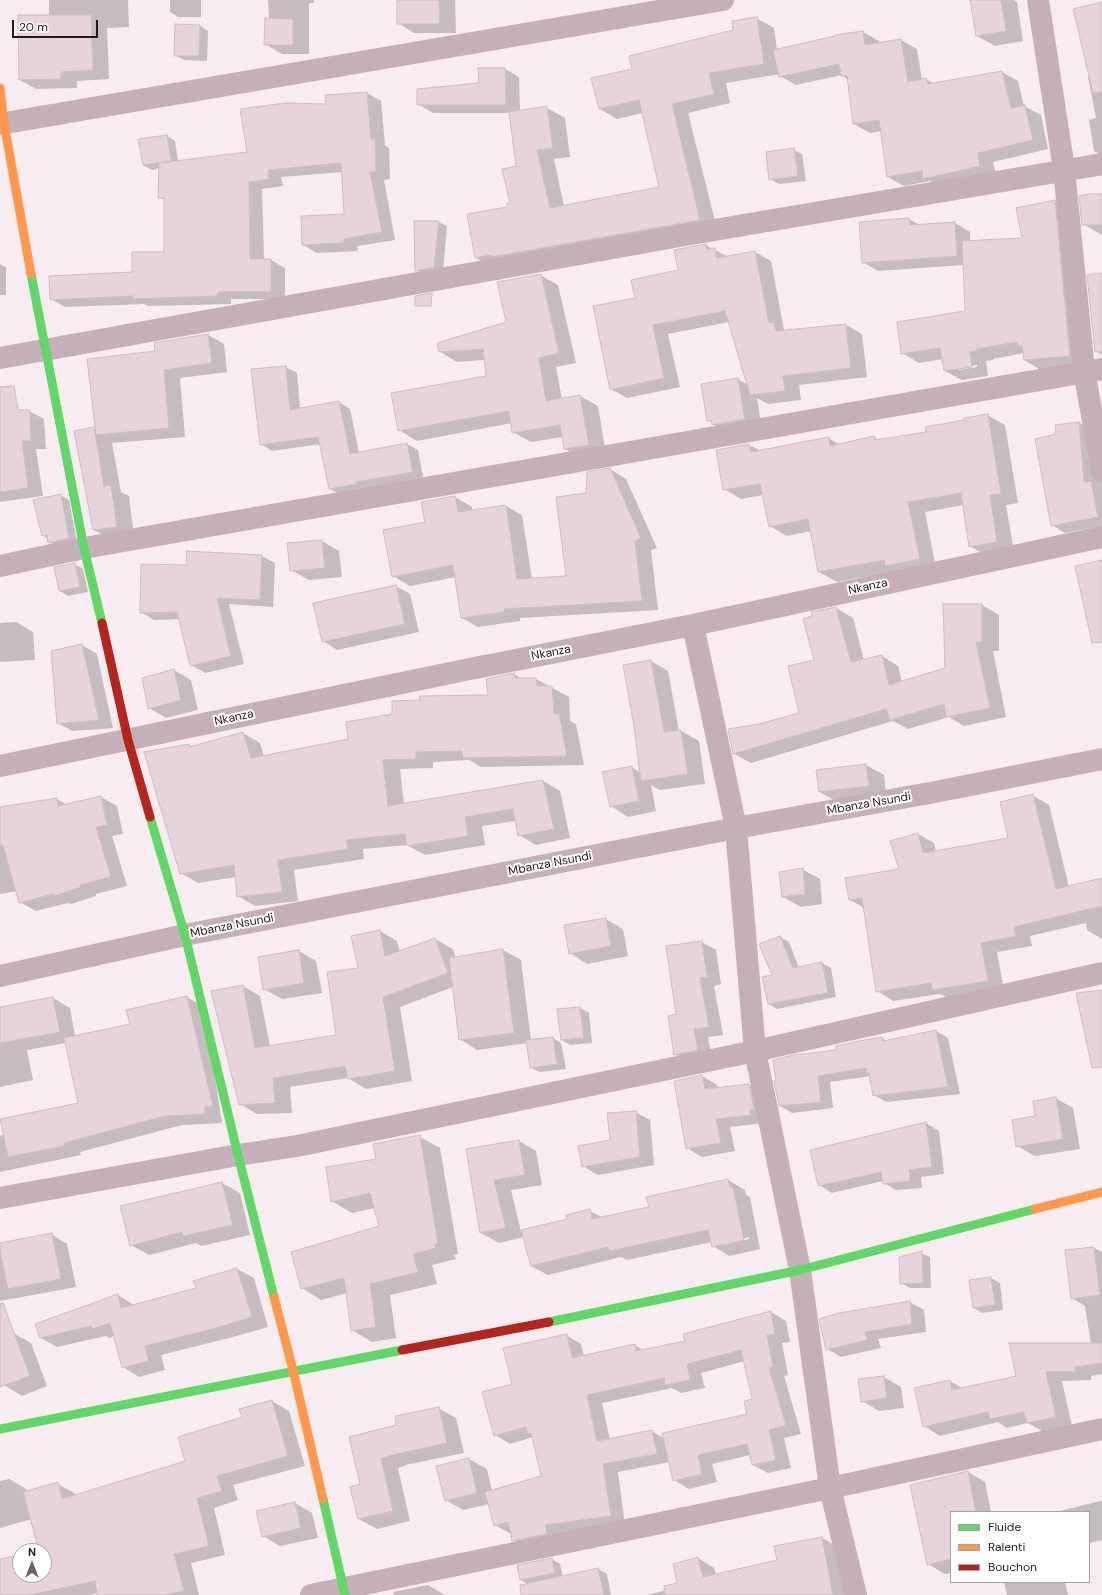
<!DOCTYPE html>
<html>
<head>
<meta charset="utf-8">
<style>
	body { margin:0 }
	#map { position:relative; width:1102px; height:1595px; overflow:hidden; background:#f7ecf0; font-family:"DM Sans",sans-serif }
	canvas { display:block }
	.legend { position:absolute; left:950px; top:1511px; width:140px; height:72px; box-sizing:border-box; background:#fff; border:1px solid #a7a3a5; margin:0; padding:5px 7px; list-style:none; font-size:12px; color:#24191d }
	.legend li { display:flex; align-items:center; gap:8px; height:20px }
	.legend b { width:20px; border:1px solid #a7a3a5 }
	.north { position:absolute; left:12px; top:1543px; width:40px; height:40px; box-sizing:border-box; background:#fff; border:1px solid #a7a3a5; border-radius:50%; rotate:0deg; font-size:11px; font-weight:700; line-height:16px; text-align:center; color:#24191d }
	.north::after { content:''; display:block; margin:auto; width:14px; height:18px; background:#6e6367; clip-path:polygon(50% 0,100% 100%,50% 72%,0 100%) }
	.scale { position:absolute; left:12px; top:20px; width:86px; height:18px; box-sizing:border-box; border:2px solid #24191d; border-top:0; padding-left:5px; font-size:12px; line-height:14px; white-space:nowrap; color:#24191d; -webkit-text-stroke:3px #fff; paint-order:stroke }
</style>
</head>
<body>
<div id="map">
<canvas width="1102" height="1595"></canvas>
<ul class="legend">
<li><b style="height:5px;background:#63d668"></b>Fluide</li>
<li><b style="height:5px;background:#ff974d"></b>Ralenti</li>
<li><b style="height:5px;background:#b3261e"></b>Bouchon</li>
</ul>
<div class="north">N</div>
<div class="scale">20 m</div>
</div>
<script>
const g = document.querySelector('canvas').getContext('2d');
g.lineJoin = 'round';
function fillPath(path, color) {
  g.fillStyle = color;
  g.fill(path, 'evenodd');
}
function shape(rows) {
  const path = new Path2D();
  for (const r of rows) {
    path.moveTo(r[0], r[1]);
    for (let i = 2; i < r.length; i += 2) path.lineTo(r[i], r[i + 1]);
  }
  return path;
}
function strokePath(path, color, width, dash) {
  g.strokeStyle = color;
  g.lineWidth = width;
  g.lineCap = dash ? 'butt' : 'round';
  g.setLineDash(dash || []);
  g.stroke(path);
}
function write(font, color, halo, rows, align = 'center') {
  g.font = font + ' "DM Sans",sans-serif';
  g.lineWidth = 4;
  g.setLineDash([]);
  g.textBaseline = 'middle';
  g.strokeStyle = halo;
  g.fillStyle = color;
  for (const [text, x, y, turn = 0] of rows) {
    g.save();
    g.translate(x, y);
    g.rotate((+turn || 0) * Math.PI / 180);
    g.textAlign = isNaN(turn) ? turn : align;
    if (halo) g.strokeText(text, 0, 0);
    g.fillText(text, 0, 0);
    g.restore();
  }
}
fillPath(shape([
	[49,0,128,0,129,27,107,28,109,79,77,81,77,88,36,89,20,80,49,16],
	[170,0,201,0,201,17,178,17,170,12],
	[268,0,314,0,314,3,309,3,309,54,282,54,265,44,269,19],
	[398,0,455,0,456,33,414,33,398,23],
	[971,0,1014,0,1017,2,1023,41,995,46,977,36],
	[1102,5,1102,156,1094,151,1089,120,1096,118,1088,77,1090,77],
	[756,18,774,28,777,50,863,32,879,41,879,43,901,40,917,49,922,80,926,79,934,84,1002,72,1018,81,1024,106,1041,115,1048,149,993,162,996,174,940,187,930,181,904,186,888,177,881,131,870,133,854,124,848,80,842,75,796,85,780,76,780,74,726,83,730,103,688,113,717,229,493,268,476,258,511,204,517,167,510,113,433,113,418,104,480,84,505,69,519,77,520,111,547,108,565,118,570,157,554,159,564,206,661,188,643,113,617,119,600,109,633,70,734,31],
	[200,26,208,31,207,61,184,60,175,55],
	[367,93,381,101,385,145,389,148,390,179,384,180,395,240,357,246,358,251,317,253,303,245,345,215,343,172,281,177,283,186,262,189,264,260,271,260,285,268,285,299,231,299,231,304,148,306,144,304,65,307,51,299,133,273,165,253,165,200,159,197,160,168,152,170,143,165,167,136,175,141,178,162,248,153,327,105],
	[794,150,802,154,806,181,779,184,770,179],
	[1102,195,1102,235,1083,224],
	[1054,201,1071,211,1086,365,1041,370,1024,360,1024,353,993,359,993,360,986,361,988,376,962,380,945,371,943,359,919,363,902,353,966,312,964,265,878,271,863,262,909,219,920,225,955,223,970,232,970,242,1023,239],
	[977,365,977,367,958,370,958,368],
	[438,222,447,226,443,272,424,275,416,270],
	[706,245,728,257,755,252,771,261,784,330,787,331,846,325,862,334,867,377,799,385,801,400,768,404,757,398,762,429,730,434,712,424,712,422,708,420,738,379,748,385,729,322,668,334,680,387,627,398,611,389,636,299,679,271],
	[0,264,6,267,6,295,0,295],
	[1102,274,1102,355,1096,351],
	[540,275,558,285,576,363,556,367,562,400,580,396,598,406,606,455,583,459,565,449,563,437,531,442,513,432,512,423,417,441,399,430,487,377,485,360,457,362,439,351,507,323],
	[208,335,224,344,227,372,180,378,185,437,112,443,121,492,129,496,134,537,112,540,94,530,94,428,96,430,156,352],
	[286,367,297,373,300,409,339,402,350,409,359,453,407,444,418,450,423,477,341,495,330,489,321,444,272,451,261,444,252,370],
	[29,411,44,419,46,449,36,449,43,496,0,502,0,412],
	[987,415,1005,425,1018,503,1006,505,1014,552,987,556,970,546,963,505,925,512,936,568,895,571,837,582,819,572,811,531,787,536,770,526,763,495,741,499,724,489,749,445,761,451,828,438,840,445,874,437,879,440,927,432],
	[1080,423,1093,431,1102,479,1102,526,1065,533,1052,525,1057,435,1056,426],
	[610,469,626,479,657,548,651,550,658,610,520,618,520,621,478,627,462,618,456,577,410,586,393,576,426,523,455,497,472,507,472,511,506,506,522,515,532,579,567,577,587,494],
	[60,495,69,500,77,543,58,547,49,542,48,539,42,535],
	[322,541,339,551,342,577,309,580,291,570],
	[187,552,262,556,275,563,273,607,229,604,244,664,205,673,191,665,180,619,154,620,141,612,189,566],
	[74,564,83,569,88,592,68,596,60,591],
	[396,586,410,594,419,632,337,650,323,641],
	[944,605,982,605,999,615,999,651,993,651,1006,717,964,726,949,717,908,729,893,721,751,763,734,754,729,729,759,725,800,714,815,661,836,608,853,618,864,660,882,656,898,666,902,682,946,669],
	[16,622,33,632,35,660,0,662,0,623],
	[82,645,97,654,113,728,72,731,58,723],
	[651,661,668,671,679,731,681,731,699,741,705,784,660,790,651,785,656,811,628,817,611,806,631,767,641,773],
	[174,670,191,680,198,710,166,718,149,708],
	[514,674,523,679,536,679,569,697,570,721,576,724,584,765,481,767,469,760,433,762,433,768,400,769,404,804,543,781,560,791,570,838,536,845,519,835,516,821,482,826,485,845,425,855,407,845,363,849,364,859,294,870,298,901,255,906,238,896,236,877,198,883,181,873,189,745,193,747,243,733,260,743,264,756,350,740,393,715,489,696],
	[866,765,884,775,886,795,837,802,820,792,817,771],
	[1032,795,1049,805,1069,887,1102,879,1102,939,1087,930,1086,923,1030,936,1032,946,997,952,1004,990,950,999,940,994,893,1001,877,991,864,908,850,900,900,870,918,834,934,843,936,852,1010,839],
	[101,797,117,806,123,834,112,836,127,886,96,894,96,896,71,904,68,903,36,911,20,902,17,891,0,894,0,808,57,799,67,805],
	[802,869,820,879,822,904,801,907,783,897],
	[606,919,623,929,628,956,587,964,570,953],
	[380,931,397,941,400,952,435,939,453,949,456,958,503,950,521,960,531,1041,553,1038,561,1043,566,1069,540,1072,531,1068,528,1043,477,1050,460,1039,453,987,400,1007,412,1081,366,1089,348,1078,290,1087,292,1113,257,1114,240,1104,243,986,260,996,270,1046,337,1035,359,969],
	[780,937,789,942,799,968,822,963,831,968,836,997,777,1009,769,1004],
	[702,942,716,950,721,984,714,986,723,1035,708,1037,712,1058,689,1063,675,1054,677,1015],
	[299,951,316,961,322,993,282,999,264,989],
	[187,997,204,1007,222,1123,182,1125,80,1152,81,1155,0,1172,0,1136,79,1104,66,1043,27,1050,33,1080,0,1087,0,1006,5,1007,53,998,70,1008,75,1036,131,1024],
	[580,1008,589,1013,592,1043,570,1045,562,1040,558,1010],
	[936,1031,948,1038,960,1094,886,1102,874,1095,871,1076,830,1082,833,1108,792,1113,780,1106,837,1051,882,1038,887,1041],
	[702,1076,717,1085,718,1089,749,1085,764,1094,766,1123,730,1127,735,1151,702,1157,687,1148],
	[1055,1098,1073,1108,1080,1149,1035,1156,1017,1146,1036,1117],
	[635,1112,650,1120,654,1165,598,1175,583,1166,611,1141],
	[926,1123,939,1131,944,1174,921,1177,922,1188,896,1190,884,1183,883,1181,832,1193,819,1185],
	[420,1137,440,1148,458,1254,454,1255,456,1259,432,1265,437,1284,390,1295,396,1338,372,1342,352,1330,347,1293,321,1300,302,1288,380,1227,375,1208,352,1213,332,1201,377,1160],
	[519,1141,536,1151,542,1185,511,1190,521,1232,568,1219,590,1211,603,1218,650,1208,728,1180,745,1190,746,1195,750,1197,760,1249,729,1256,713,1246,712,1242,627,1260,621,1257,548,1275,531,1266,524,1237,499,1243,481,1233,468,1150],
	[749,1237,749,1239,725,1245,725,1243],
	[222,1183,240,1193,250,1235,201,1246,196,1243,149,1255,131,1245],
	[51,1234,67,1244,76,1287,0,1301,0,1245],
	[1094,1248,1102,1252,1102,1374,1091,1376,1091,1380,1062,1381,1072,1426,1044,1432,1028,1423,1007,1428,998,1422,940,1436,924,1426,950,1381,962,1388,1018,1377,1091,1344,1085,1306,1072,1298],
	[921,1253,930,1257,931,1288,910,1288,901,1283],
	[237,1269,254,1278,268,1327,233,1337,161,1355,165,1370,139,1377,123,1367,114,1336,109,1338,106,1336,57,1347,41,1338,118,1295,135,1306,197,1289,195,1281],
	[991,1278,1000,1283,1003,1310,982,1313,974,1308,970,1281],
	[910,1302,924,1310,926,1332,878,1339,881,1348,841,1357,827,1349],
	[771,1312,786,1321,790,1342,782,1343,788,1375,784,1376,801,1434,784,1438,791,1468,768,1473,753,1465,750,1455,712,1464,717,1482,689,1489,674,1480,670,1462,618,1472,625,1525,528,1549,513,1540,511,1534,495,1525,489,1504,463,1510,446,1500,469,1459,487,1469,492,1491,543,1477,533,1437,510,1444,495,1435,513,1385,566,1335,581,1344,584,1356,634,1345,644,1350,686,1341],
	[745,1361,753,1399,749,1415,665,1439,652,1431,610,1440,602,1403,672,1388,681,1393,705,1388,701,1373],
	[13,1333,31,1343,47,1386,22,1396,4,1385,0,1373,0,1337],
	[884,1377,901,1387,904,1408,879,1411,862,1401],
	[272,1401,289,1411,305,1466,233,1485,238,1500,214,1508,225,1555,191,1563,199,1595,98,1595,98,1593,90,1595,0,1595,0,1560,20,1556,20,1575,44,1575,44,1551,41,1551,32,1519,0,1528,0,1481,9,1479,26,1489,27,1492,58,1484,74,1493,75,1496,186,1462,243,1418],
	[438,1408,456,1418,464,1453,405,1465,405,1466,398,1468,410,1521,377,1529,359,1519,361,1485,398,1425],
	[968,1472,985,1482,991,1512,951,1512,951,1573,945,1574,928,1564],
	[1100,1501,1102,1502,1102,1540,1089,1543,1089,1512,1060,1512,1060,1511],
	[295,1503,312,1513,318,1538,280,1546,263,1536],
	[822,1538,838,1547,847,1595,647,1595,679,1587,698,1558,714,1568,716,1575,778,1560],
	[552,1559,560,1564,563,1578,530,1585,521,1580],
	[598,1569,607,1574,611,1595,580,1595],
	[1004,1582,1065,1582,1068,1595,1007,1595],
	[428,1585,445,1595,394,1595,393,1592]
]), '#0003');
const building = shape([
	[397,0,439,0,440,24,397,24,397,0],
	[970,0,1001,0,1006,31,976,36,970,0],
	[1102,2,1102,92,1093,93,1073,9,1102,2],
	[18,15,91,15,93,70,61,72,61,79,19,80,18,15],
	[757,17,764,64,709,73,714,94,672,104,700,220,491,257,491,255,475,258,467,214,507,207,507,203,510,203,502,169,516,166,509,112,547,106,553,148,537,150,550,208,659,187,639,100,599,109,591,78,632,69,629,56,733,30,732,21,757,17],
	[265,18,293,19,293,45,264,45,265,18],
	[175,24,200,25,199,56,174,56,175,24],
	[863,31,865,45,901,39,908,82,926,78,928,84,1002,71,1011,108,1025,105,1033,140,978,153,980,166,923,179,922,171,887,177,879,120,853,124,847,76,841,76,839,64,779,77,773,50,835,36,835,35,863,31],
	[478,68,505,68,506,105,417,105,417,89,479,83,478,68],
	[367,92,371,139,375,138,376,172,370,172,382,232,344,239,344,243,302,245,301,216,344,214,341,163,268,170,269,179,249,182,250,259,271,259,271,292,218,292,217,296,133,299,133,296,50,300,49,276,132,272,132,252,164,252,164,198,158,198,159,163,247,152,240,109,286,103,326,104,325,95,367,92],
	[167,135,171,161,143,165,138,139,167,135],
	[794,148,798,176,769,180,766,152,794,148],
	[1087,194,1102,194,1102,225,1082,225,1079,196,1087,194],
	[1055,200,1070,356,1024,360,1022,346,1018,346,1017,342,977,349,977,351,970,352,972,367,944,371,940,348,901,354,897,322,965,311,962,241,1022,238,1016,208,1055,200],
	[909,218,910,225,955,222,957,256,862,263,859,222,909,218],
	[414,221,439,221,434,267,415,271,414,221],
	[706,244,707,249,715,248,717,258,755,251,769,323,773,322,776,331,846,324,851,368,783,376,785,391,750,395,725,311,653,325,664,378,610,390,593,306,635,298,631,280,678,270,674,250,706,244],
	[1102,273,1102,351,1095,352,1087,275,1102,273],
	[541,274,559,353,539,358,546,401,580,395,589,445,564,449,560,425,512,433,509,411,398,431,391,393,486,376,483,349,439,352,437,343,506,322,497,282,541,274],
	[432,293,431,306,415,306,415,296,432,293],
	[208,334,212,363,164,370,169,428,96,435,87,359,155,351,154,343,208,334],
	[286,366,290,410,339,401,350,454,407,443,413,472,356,482,356,484,329,489,318,437,260,445,251,369,286,366],
	[738,378,745,419,712,425,711,420,707,421,701,384,738,378],
	[14,386,18,410,30,410,31,441,22,441,28,488,0,492,0,387,14,386],
	[988,414,1001,494,990,495,997,542,969,547,961,493,908,502,920,559,885,566,884,560,818,572,808,519,769,527,760,484,723,490,716,450,749,444,751,452,829,437,830,446,874,436,875,440,926,432,925,427,964,420,964,418,988,414],
	[1079,422,1084,482,1091,481,1098,517,1051,526,1035,439,1056,434,1055,425,1079,422],
	[94,427,104,486,111,485,117,527,93,530,74,431,94,427],
	[610,468,641,538,635,541,642,601,504,609,504,612,461,618,453,565,392,577,383,530,425,522,421,502,455,496,458,512,506,505,517,579,566,576,556,497,586,493,587,472,610,468],
	[61,494,69,538,48,543,47,535,42,536,33,500,61,494],
	[322,540,325,568,290,571,287,543,322,540],
	[186,551,262,555,260,600,217,598,231,656,190,666,177,612,140,613,141,564,187,565,186,551],
	[1102,560,1102,642,1092,643,1075,566,1102,560],
	[75,563,80,587,59,591,54,567,75,563],
	[396,585,405,624,322,642,313,603,396,585],
	[943,604,982,604,982,642,976,642,990,708,946,717,944,704,890,720,886,709,733,754,728,729,759,724,799,713,788,666,814,660,803,619,812,616,811,612,836,607,851,662,882,655,889,685,945,668,943,604],
	[82,644,99,720,57,724,51,651,82,644],
	[651,660,664,732,681,730,688,774,641,781,634,726,623,665,651,660],
	[174,669,181,700,148,709,142,678,174,669],
	[514,673,515,678,536,678,537,686,552,686,554,714,559,713,567,756,463,758,462,751,416,752,416,759,383,760,388,806,543,780,554,829,518,836,513,809,465,817,468,836,407,846,405,834,346,840,348,849,278,860,282,892,237,897,234,865,180,874,144,752,189,744,189,747,243,732,251,758,348,739,346,722,392,714,392,701,420,700,419,696,488,695,486,679,514,673],
	[866,764,869,786,819,792,816,770,866,764],
	[632,766,639,801,610,807,602,772,632,766],
	[1033,794,1056,889,1102,878,1102,906,1014,927,1016,936,981,943,988,981,932,990,931,983,876,992,862,898,849,900,845,878,899,869,890,841,918,833,923,853,1008,838,1000,802,1033,794],
	[101,796,107,825,96,827,111,877,80,885,81,887,54,896,53,894,19,903,3,845,0,845,0,807,57,798,58,806,101,796],
	[803,868,805,894,782,897,779,872,803,868],
	[606,918,611,946,569,954,564,925,606,918],
	[380,930,385,956,435,938,448,973,383,997,395,1071,348,1079,345,1066,273,1078,275,1103,239,1105,211,991,243,985,255,1048,336,1035,327,972,358,968,351,936,380,930],
	[780,936,793,968,822,962,828,993,768,1004,762,977,772,975,759,944,780,936],
	[702,941,707,977,700,978,709,1027,694,1029,698,1050,674,1055,668,1016,676,1014,666,946,702,941],
	[503,949,514,1033,459,1040,449,958,503,949],
	[299,950,304,983,263,990,258,957,299,950],
	[1102,990,1102,1067,1092,1068,1076,993,1102,990],
	[187,996,213,1106,205,1107,205,1114,165,1116,64,1143,64,1146,8,1157,0,1119,78,1103,64,1038,130,1024,126,1010,187,996],
	[53,997,60,1032,0,1043,0,1007,53,997],
	[580,1007,584,1038,561,1040,557,1009,580,1007],
	[936,1030,948,1087,873,1096,869,1073,867,1073,866,1068,818,1076,821,1102,779,1106,774,1081,776,1081,773,1060,794,1055,836,1050,836,1046,859,1041,882,1037,883,1041,936,1030],
	[553,1037,557,1064,530,1068,526,1040,553,1037],
	[702,1075,705,1089,749,1084,754,1109,750,1110,751,1115,716,1119,721,1143,686,1149,674,1081,702,1075],
	[1056,1097,1063,1139,1016,1147,1012,1120,1035,1116,1033,1101,1056,1097],
	[636,1111,640,1157,582,1167,578,1146,610,1140,607,1113,636,1111],
	[926,1122,932,1167,909,1170,910,1181,883,1184,881,1172,818,1186,810,1150,926,1122],
	[420,1135,438,1243,435,1244,436,1248,413,1254,418,1272,370,1284,376,1327,351,1331,344,1278,301,1289,291,1252,379,1226,370,1193,331,1202,326,1167,376,1159,373,1144,420,1135],
	[519,1140,525,1175,494,1180,506,1228,480,1233,466,1149,519,1140],
	[728,1179,730,1187,733,1187,744,1240,712,1247,708,1230,609,1251,608,1247,531,1266,521,1230,567,1219,566,1215,590,1209,592,1219,649,1207,646,1197,728,1179],
	[222,1182,233,1225,183,1236,182,1232,130,1246,120,1206,222,1182],
	[52,1233,61,1279,8,1289,0,1252,0,1243,52,1233],
	[1094,1247,1100,1295,1071,1299,1065,1250,1094,1247],
	[922,1251,923,1283,900,1284,899,1257,922,1251],
	[237,1268,252,1317,216,1328,145,1346,149,1361,122,1368,110,1323,92,1329,91,1326,40,1338,35,1324,118,1294,121,1308,196,1288,193,1281,237,1268],
	[991,1277,995,1305,973,1308,969,1280,991,1277],
	[910,1301,912,1324,865,1332,867,1340,826,1350,819,1319,839,1313,910,1301],
	[3,1303,30,1376,0,1387,0,1304,3,1303],
	[771,1311,775,1334,767,1335,773,1367,769,1368,786,1425,769,1430,776,1460,752,1465,747,1444,698,1455,702,1474,673,1481,662,1433,747,1414,744,1401,752,1399,741,1350,687,1364,690,1380,665,1385,664,1378,587,1395,597,1441,652,1430,657,1454,603,1464,611,1516,545,1525,547,1534,512,1541,508,1522,494,1526,485,1492,541,1476,531,1433,528,1434,526,1427,494,1436,482,1392,512,1384,503,1348,567,1334,572,1358,635,1344,636,1351,685,1341,683,1334,771,1311],
	[1009,1343,1102,1343,1102,1363,1075,1367,1075,1372,1046,1372,1056,1417,1027,1423,1024,1412,990,1419,988,1412,923,1427,914,1388,950,1380,952,1390,1016,1376,1009,1343],
	[884,1376,887,1398,861,1402,858,1379,884,1376],
	[272,1400,288,1456,217,1476,222,1491,197,1498,209,1546,174,1554,184,1591,165,1595,97,1595,95,1581,30,1595,0,1595,0,1559,20,1555,20,1575,44,1575,44,1551,38,1551,39,1551,23,1492,58,1482,62,1499,185,1461,178,1437,242,1417,239,1409,272,1400],
	[439,1407,447,1443,388,1456,388,1457,381,1458,393,1511,358,1519,350,1487,360,1484,349,1437,396,1425,395,1416,439,1407],
	[469,1458,477,1493,445,1501,436,1466,469,1458],
	[968,1471,976,1512,951,1512,951,1559,927,1565,910,1485,968,1471],
	[295,1502,301,1528,262,1537,256,1511,295,1502],
	[822,1537,833,1595,665,1595,664,1586,677,1583,673,1564,698,1557,703,1577,777,1560,774,1546,822,1537],
	[552,1558,555,1573,520,1580,517,1565,552,1558],
	[598,1568,604,1595,521,1595,520,1585,598,1568]
]);
fillPath(building, '#e7d3db');
strokePath(building, '#cabfc3', 1);
strokePath(shape([
	[1038,0,1064,169,1084,371,1102,471],
	[0,124,723,0],
	[0,358,691,234,1102,164],
	[0,566,84,548,1102,369],
	[693,625,736,828,755,1051,800,1270,830,1488,856,1595],
	[0,766,465,670,693,625,1102,537],
	[0,976,185,935,736,828,935,792,1102,759],
	[0,1198,238,1155,297,1146,755,1051,1102,973],
	[311,1595,830,1488,1102,1429]
]), '#c5b0b9', 22);
strokePath(shape([
	[31,274,84,548,102,623],
	[150,817,185,935,238,1155,274,1297],
	[549,1322,800,1270,1035,1209],
	[0,1429,402,1350],
	[323,1499,345,1595]
]), '#63d668', 9);
strokePath(shape([
	[0,88,4,123,31,274],
	[1035,1209,1102,1192],
	[274,1297,293,1370,323,1499]
]), '#ff974d', 9);
strokePath(shape([
	[102,623,128,740,150,817],
	[402,1350,549,1322]
]), '#b3261e', 9);
write('12px', '#24191d', '#fff', [
	["Nkanza",868,587,-12],
	["Nkanza",551,653,-11],
	["Nkanza",234,718,-12],
	["Mbanza Nsundi",869,804,-10],
	["Mbanza Nsundi",550,864,-11],
	["Mbanza Nsundi",232,926,-11]
]);
</script>
</body>
</html>
